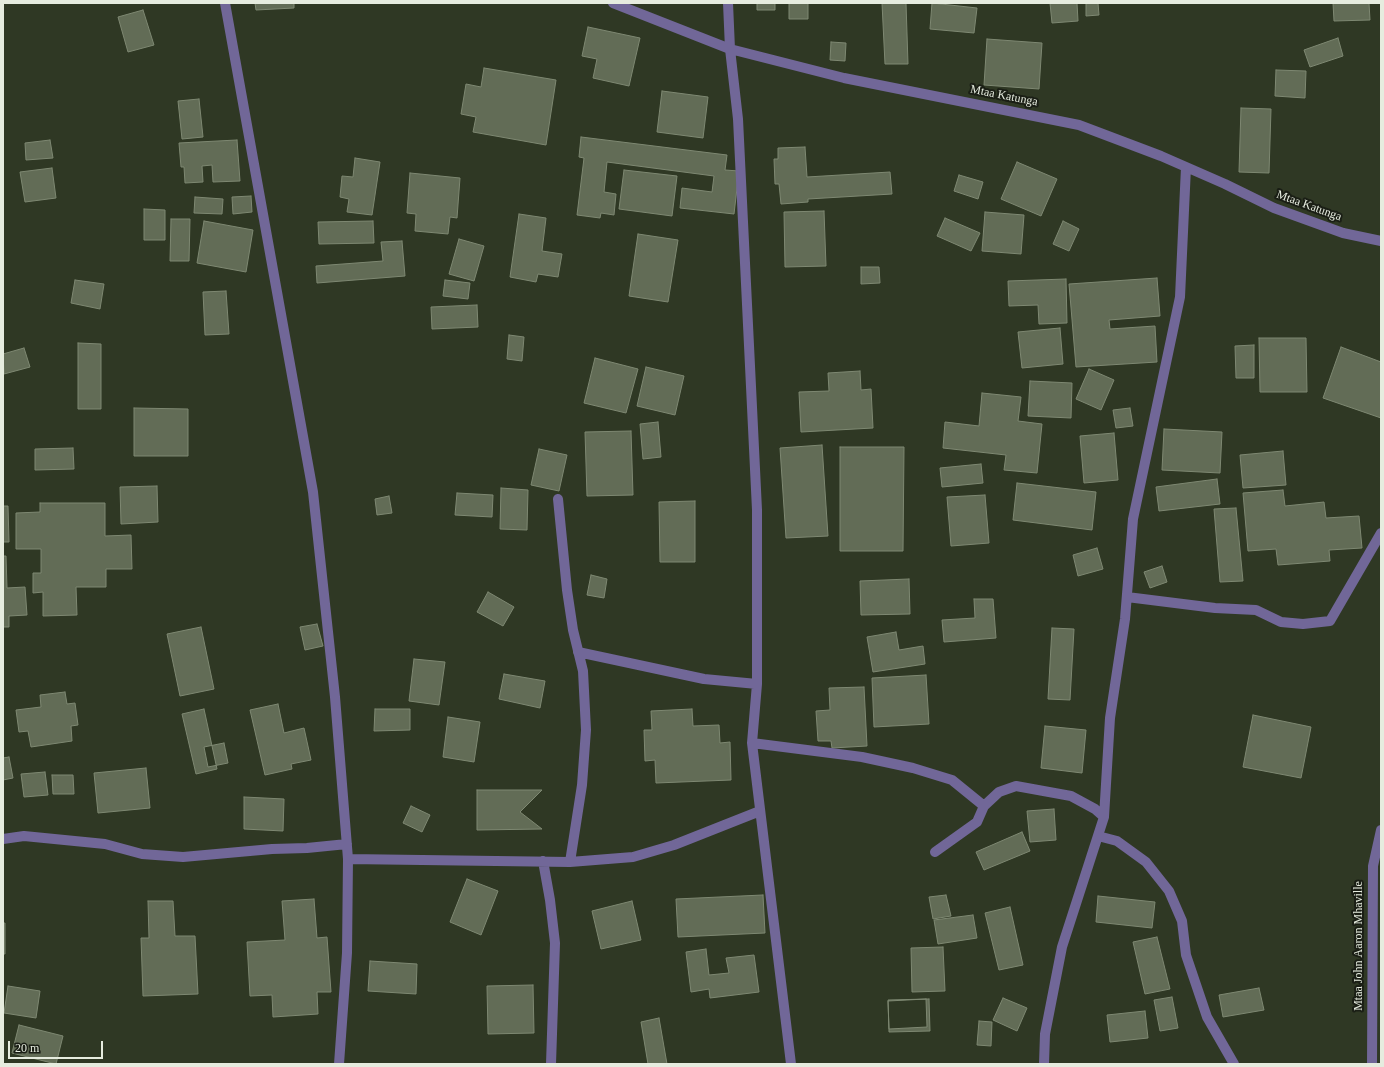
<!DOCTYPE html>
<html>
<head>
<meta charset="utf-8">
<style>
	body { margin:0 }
	#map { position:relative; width:1384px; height:1067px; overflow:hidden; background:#2f3824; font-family:Georgia,serif }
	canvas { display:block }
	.frame { position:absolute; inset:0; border:4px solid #e6ecdf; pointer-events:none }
	.scale { position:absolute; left:8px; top:1041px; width:95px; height:18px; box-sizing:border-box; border:2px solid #e6ecdf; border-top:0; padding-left:5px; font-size:12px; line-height:14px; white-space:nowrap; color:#e6ecdf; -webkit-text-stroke:3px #1a1e15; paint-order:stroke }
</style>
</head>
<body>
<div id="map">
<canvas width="1384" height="1067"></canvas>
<div class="frame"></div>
<div class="scale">20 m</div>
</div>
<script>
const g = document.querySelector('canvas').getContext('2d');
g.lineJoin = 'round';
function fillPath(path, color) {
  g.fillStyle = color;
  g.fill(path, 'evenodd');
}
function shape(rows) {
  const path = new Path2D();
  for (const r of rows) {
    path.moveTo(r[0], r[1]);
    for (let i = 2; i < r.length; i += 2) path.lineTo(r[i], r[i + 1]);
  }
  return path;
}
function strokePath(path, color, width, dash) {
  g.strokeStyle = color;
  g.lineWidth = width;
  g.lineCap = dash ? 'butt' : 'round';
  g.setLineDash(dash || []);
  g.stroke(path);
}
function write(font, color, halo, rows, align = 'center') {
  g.font = font + ' Georgia,serif';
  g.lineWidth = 4;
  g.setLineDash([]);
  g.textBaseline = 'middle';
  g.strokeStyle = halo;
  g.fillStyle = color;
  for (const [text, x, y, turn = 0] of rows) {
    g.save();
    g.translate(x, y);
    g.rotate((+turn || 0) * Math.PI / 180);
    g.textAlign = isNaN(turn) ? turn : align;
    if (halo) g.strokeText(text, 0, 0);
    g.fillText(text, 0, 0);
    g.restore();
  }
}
const building = shape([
	[255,3,294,3,294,8,256,10,255,3],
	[757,3,775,3,775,10,757,10,757,3],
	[789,3,808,3,808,19,789,19,789,3],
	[882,3,906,3,908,64,885,64,882,3],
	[932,3,977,8,974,33,930,29,932,3],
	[1050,3,1077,3,1078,21,1052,23,1050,3],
	[1086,3,1098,3,1099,15,1086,16,1086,3],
	[1333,3,1369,3,1370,20,1334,21,1333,3],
	[143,10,154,45,128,52,118,17,143,10],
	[588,27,640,38,629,86,593,78,597,59,582,56,588,27],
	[1338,38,1343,56,1310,67,1304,50,1338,38],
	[987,39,1042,43,1039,89,984,85,987,39],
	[831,42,846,43,845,61,830,60,831,42],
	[484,68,556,80,546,145,473,132,476,117,461,114,466,84,481,87,484,68],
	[1276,70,1306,71,1305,98,1275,96,1276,70],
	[662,91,708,97,703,138,657,132,662,91],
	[199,99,203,137,182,139,178,101,199,99],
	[1241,108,1271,109,1269,173,1239,172,1241,108],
	[581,137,727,155,725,170,739,171,734,214,680,208,682,188,712,192,714,176,607,162,604,192,616,194,614,215,601,213,600,218,577,215,584,158,579,157,581,137],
	[50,140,53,158,26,160,25,143,50,140],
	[237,140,240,181,213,182,212,165,202,166,203,182,185,183,184,167,181,167,179,143,237,140],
	[805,147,807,177,890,172,892,194,808,199,808,202,781,204,779,184,775,184,774,159,778,159,778,148,805,147],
	[355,158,380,162,372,215,347,212,349,199,340,197,342,176,353,177,355,158],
	[1017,162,1057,179,1041,216,1001,199,1017,162],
	[52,168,56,198,25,202,20,172,52,168],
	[624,170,677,176,672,216,619,209,624,170],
	[410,173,460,178,457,218,450,217,448,234,415,231,416,214,407,213,410,173],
	[959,175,983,182,978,199,954,191,959,175],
	[251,196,252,212,233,214,232,197,251,196],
	[195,197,223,199,222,214,194,213,195,197],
	[144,209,165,210,165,240,144,240,144,209],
	[824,211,826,266,785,267,784,212,824,211],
	[985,212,1024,215,1021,254,982,251,985,212],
	[519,214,546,218,542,251,562,254,558,277,538,274,536,282,510,277,519,214],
	[945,218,980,233,971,251,937,236,945,218],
	[171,219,190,219,189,261,170,261,171,219],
	[204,221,253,230,246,272,197,263,204,221],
	[373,221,374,243,319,244,318,222,373,221],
	[1063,221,1079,229,1069,251,1053,244,1063,221],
	[638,234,678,240,668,302,629,296,638,234],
	[459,239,484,246,474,281,449,274,459,239],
	[402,241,405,276,317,283,316,266,383,261,381,242,402,241],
	[861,267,879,267,880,283,861,284,861,267],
	[1157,278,1160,316,1109,320,1110,329,1155,326,1157,362,1076,367,1069,284,1157,278],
	[1066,279,1067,323,1039,324,1038,305,1009,306,1008,281,1066,279],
	[75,280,104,284,100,309,71,303,75,280],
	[445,280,470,283,468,299,443,296,445,280],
	[226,291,229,334,205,335,203,292,226,291],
	[477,305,478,327,432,329,431,307,477,305],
	[1060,328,1063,364,1022,368,1018,332,1060,328],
	[509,335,524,337,522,361,507,359,509,335],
	[1259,338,1306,338,1307,392,1260,392,1259,338],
	[78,343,101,344,101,409,78,409,78,343],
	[1254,345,1254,378,1236,378,1235,346,1254,345],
	[1341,347,1381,362,1381,418,1323,398,1341,347],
	[24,348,30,367,4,374,3,354,24,348],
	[595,358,638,369,626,413,584,403,595,358],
	[646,367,684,376,675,415,637,406,646,367],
	[1089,369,1114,380,1101,410,1076,399,1089,369],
	[860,371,861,390,871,389,873,428,801,432,799,392,829,391,828,373,860,371],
	[1030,381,1072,383,1071,418,1028,416,1030,381],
	[982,393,1021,397,1018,421,1042,424,1037,473,1004,470,1006,455,943,448,945,422,979,426,982,393],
	[134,408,188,409,188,456,134,456,134,408],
	[1130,408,1133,426,1116,428,1113,410,1130,408],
	[658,422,661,457,643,459,640,424,658,422],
	[1164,429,1222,432,1220,473,1162,470,1164,429],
	[631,431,633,495,587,496,585,432,631,431],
	[1114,433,1118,480,1084,483,1080,436,1114,433],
	[822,445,828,536,786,538,780,448,822,445],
	[840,447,904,447,903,551,840,551,840,447],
	[73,448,74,469,35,470,35,449,73,448],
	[539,449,567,455,559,491,531,485,539,449],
	[1283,451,1286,485,1243,488,1240,455,1283,451],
	[981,464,983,483,942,487,940,468,981,464],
	[1217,479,1220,504,1159,511,1156,487,1217,479],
	[1017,483,1096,492,1092,530,1013,520,1017,483],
	[157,486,158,522,121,524,120,487,157,486],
	[501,488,528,490,527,530,500,529,501,488],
	[1283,490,1285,506,1324,502,1326,518,1359,516,1362,548,1329,550,1330,561,1278,565,1276,549,1248,551,1243,493,1283,490],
	[457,493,493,495,492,517,455,515,457,493],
	[985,495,989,543,951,546,947,497,985,495],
	[389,496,392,513,377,515,375,499,389,496],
	[695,501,695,562,660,562,659,502,695,501],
	[40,503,105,503,105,536,131,535,132,569,106,569,106,587,76,587,77,615,43,616,43,592,33,593,33,573,41,573,41,549,16,549,16,513,40,512,40,503],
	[3,506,8,506,9,542,3,542,3,506],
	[1236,508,1243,581,1220,582,1214,509,1236,508],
	[1097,548,1103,569,1078,576,1073,555,1097,548],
	[3,556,6,556,7,588,25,587,27,615,9,616,9,627,3,627,3,556],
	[1162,566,1167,582,1150,588,1144,572,1162,566],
	[591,575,607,579,604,598,587,595,591,575],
	[909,579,910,614,861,615,860,581,909,579],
	[488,592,514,607,503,626,477,612,488,592],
	[974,599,993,599,996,638,944,642,942,620,975,618,974,599],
	[317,624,323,646,305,650,300,627,317,624],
	[201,627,214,689,180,696,167,634,201,627],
	[1052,628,1074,629,1070,700,1048,699,1052,628],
	[896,632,899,650,923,646,925,664,873,672,867,637,896,632],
	[414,659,445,662,439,705,409,701,414,659],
	[504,674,545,681,540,708,499,699,504,674],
	[926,675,929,724,874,727,872,678,926,675],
	[864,687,867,746,832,748,831,741,818,741,816,711,830,710,829,688,864,687],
	[65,692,67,704,75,703,78,725,71,726,72,741,31,747,28,731,19,732,16,710,41,707,40,695,65,692],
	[278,704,284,733,304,728,311,760,291,764,292,769,265,775,250,710,278,704],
	[204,709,217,769,196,774,182,714,204,709],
	[375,709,410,709,410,730,374,731,375,709],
	[692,709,693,726,719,725,720,743,730,742,731,780,656,783,655,760,645,761,644,730,652,730,651,711,692,709],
	[1253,715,1311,727,1301,778,1243,767,1253,715],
	[448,717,480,722,474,762,443,757,448,717],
	[1045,726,1086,730,1082,773,1041,768,1045,726],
	[224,743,228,763,208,767,204,747,224,743],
	[9,757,13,778,3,780,3,758,9,757],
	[146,768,150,808,98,813,94,773,146,768],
	[45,772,48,795,24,797,21,774,45,772],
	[52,775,73,775,74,794,53,794,52,775],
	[477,790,542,790,520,812,542,829,477,830,477,790],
	[244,797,284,799,283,831,244,829,244,797],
	[411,806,430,815,422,832,403,823,411,806],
	[1054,809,1056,840,1030,842,1027,811,1054,809],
	[1022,832,1030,851,984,870,976,852,1022,832],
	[467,879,498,891,481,935,450,922,467,879],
	[763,895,765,933,678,937,676,899,763,895],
	[946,895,951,916,933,919,929,897,946,895],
	[1098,896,1155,902,1152,928,1096,922,1098,896],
	[314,899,317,938,327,937,331,992,317,992,318,1014,273,1017,272,995,250,996,247,942,285,940,282,901,314,899],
	[148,901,173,901,175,936,195,936,198,994,143,996,141,938,149,938,148,901],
	[632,901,641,940,601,949,592,911,632,901],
	[1010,907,1023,965,999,970,985,913,1010,907],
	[973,915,977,938,938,944,934,920,973,915],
	[3,923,5,923,5,954,3,954,3,923],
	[1157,937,1170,989,1145,994,1133,942,1157,937],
	[943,947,945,991,912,992,911,948,943,947],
	[706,949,709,975,729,973,726,958,754,955,759,992,710,998,709,989,691,992,686,952,706,949],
	[370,961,417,964,416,994,368,991,370,961],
	[533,985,534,1033,488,1034,487,986,533,985],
	[8,986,40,991,36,1018,4,1013,8,986],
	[1259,988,1264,1010,1223,1017,1219,995,1259,988],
	[1172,997,1178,1028,1160,1031,1154,1000,1172,997],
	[1003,998,1027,1008,1017,1031,993,1020,1003,998],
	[926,999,927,1027,889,1029,888,1001,926,999],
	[929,999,930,1031,889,1032,888,1000,929,999],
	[1145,1011,1148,1038,1110,1042,1107,1015,1145,1011],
	[659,1018,667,1064,648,1064,641,1022,659,1018],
	[979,1021,992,1022,991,1046,977,1045,979,1021],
	[19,1025,63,1036,56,1064,12,1053,19,1025]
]);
fillPath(building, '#626c56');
strokePath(building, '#7e8872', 1);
strokePath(shape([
	[225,3,313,492,335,697,348,859,347,953,339,1064],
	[613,3,730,49,844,78,1079,125,1161,156,1225,184,1274,208,1343,233,1381,241],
	[728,3,730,49,738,119,757,510,757,684,752,743,791,1064],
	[558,499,567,590,573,630,583,671,586,730,582,785,570,862],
	[1127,597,1215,608,1256,610,1281,622,1303,624,1330,621,1381,533],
	[578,652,704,679,757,684],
	[752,743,862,757,913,768,952,780,984,806],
	[1098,836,1117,841,1146,862,1169,891,1182,921,1186,955,1207,1017,1234,1064],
	[3,839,24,836,105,844,142,854,183,857,272,849,307,848,347,844],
	[935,852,977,822,984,806,999,792,1016,786,1071,796,1095,809,1104,817],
	[348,859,570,862,633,857,674,845,760,811],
	[543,861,550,900,555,943,551,1064],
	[1044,1064,1045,1034,1062,947,1104,817,1110,718,1125,619,1133,519,1180,297,1186,167],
	[1372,1064,1373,866,1381,830]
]), '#716798', 10);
write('12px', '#e6ecdf', '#1a1e15', [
	["Mtaa Katunga",1004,96,11],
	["Mtaa Katunga",1309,206,20],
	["Mtaa John Aaron Mhaville",1359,946,-90]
]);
</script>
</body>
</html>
